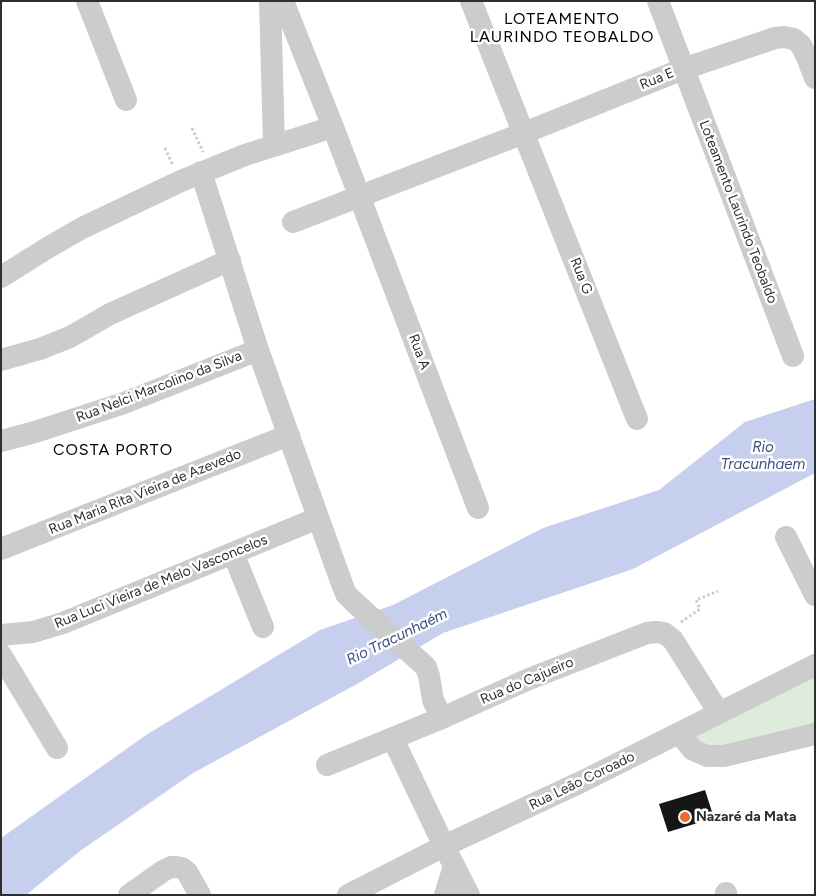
<!DOCTYPE html>
<html>
<head>
<meta charset="utf-8">
<style>
	body { margin:0 }
	#map { position:relative; width:816px; height:896px; overflow:hidden; background:#fff; font-family:Figtree,sans-serif }
	canvas { display:block }
	.frame { position:absolute; inset:0; border:2px solid #2f2f2f; pointer-events:none }
</style>
</head>
<body>
<div id="map">
<canvas width="816" height="896"></canvas>
<div class="frame"></div>
</div>
<script>
const g = document.querySelector('canvas').getContext('2d');
g.lineJoin = 'round';
function fillPath(path, color) {
  g.fillStyle = color;
  g.fill(path, 'evenodd');
}
function shape(rows) {
  const path = new Path2D();
  for (const r of rows) {
    path.moveTo(r[0], r[1]);
    for (let i = 2; i < r.length; i += 2) path.lineTo(r[i], r[i + 1]);
  }
  return path;
}
function strokePath(path, color, width, dash) {
  g.strokeStyle = color;
  g.lineWidth = width;
  g.lineCap = dash ? 'butt' : 'round';
  g.setLineDash(dash || []);
  g.stroke(path);
}
function write(font, color, halo, rows, align = 'center') {
  g.font = font + ' Figtree,sans-serif';
  g.lineWidth = 5;
  g.setLineDash([]);
  g.textBaseline = 'middle';
  g.strokeStyle = halo;
  g.fillStyle = color;
  for (const [text, x, y, turn = 0] of rows) {
    g.save();
    g.translate(x, y);
    g.rotate((+turn || 0) * Math.PI / 180);
    g.textAlign = isNaN(turn) ? turn : align;
    if (halo) g.strokeText(text, 0, 0);
    g.fillText(text, 0, 0);
    g.restore();
  }
}
fillPath(shape([
	[815,665,815,733,724,756,679,733]
]), '#deeddb');
fillPath(shape([
	[815,399,815,473,633,569,443,633,357,684,193,773,80,851,26,895,1,895,1,838,146,735,320,630,393,605,543,528,659,490,745,422]
]), '#c6cfee');
fillPath(shape([
	[705,790,714,818,668,832,659,804]
]), '#161616');
strokePath(shape([
	[192,128,203,152],
	[165,148,173,166],
	[681,622,700,609,696,600,718,591]
]), '#ccc', 3, [2.5, 2.5]);
strokePath(shape([
	[87,1,126,100],
	[270,1,274,145],
	[283,1,333,127,478,508],
	[471,1,637,419],
	[658,1,793,356],
	[201,172,258,350,342,584,346,594,354,602,426,667,429,676,433,700,442,718],
	[293,222,524,133,683,69,775,38,784,37,794,39,801,45,807,57,815,78],
	[1,277,49,247,82,228,181,181,245,155,333,127],
	[1,360,40,349,70,337,110,314,230,260],
	[1,441,35,432,124,403,258,350],
	[786,537,815,595],
	[1,549,289,435],
	[233,553,263,627],
	[1,635,33,632,63,623,318,518],
	[1,655,57,748],
	[679,733,693,750,707,756,724,756,815,734],
	[393,739,444,846,469,895],
	[327,765,442,718,529,679,647,633,656,632,664,633,673,640,719,713],
	[726,893,726,895],
	[129,895,163,871,171,867,176,867,182,868,187,872,200,895],
	[348,895,444,846,581,782,815,665],
	[445,895,454,866]
]), '#ccc', 22);
for (const [x, y, r, color] of [
	[685,817,6,"#f16726"]
]) {
  const dot = new Path2D();
  dot.arc(x, y, r, 0, 2 * Math.PI);
  g.fillStyle = color;
  g.fill(dot);
  strokePath(dot, '#fff', 2);
}
write('14px', '#2f2f2f', '#fff', [
	["Rua E",657,79,-22],
	["Loteamento Laurindo Teobaldo",738,212,69],
	["Rua G",581,276,68],
	["Rua A",419,352,69],
	["Rua Nelci Marcolino da Silva",159,387,-21],
	["Rua Maria Rita Vieira de Azevedo",145,492,-22],
	["Rua Luci Vieira de Melo Vasconcelos",161,582,-22],
	["Rua do Cajueiro",527,681,-23],
	["Rua Leão Coroado",582,781,-26]
]);
write('bold 14px', '#2f2f2f', '#fff', [
	["Nazaré da Mata",696,817]
], 'left');
write('italic 15px', '#374b97', '#fff', [
	["Rio",763,448],
	["Tracunhaem",763,465],
	["Rio Tracunhaém",397,637,-26]
]);
g.letterSpacing = '1px';
write('16px', '#000', '#fff', [
	["LOTEAMENTO",562,19],
	["LAURINDO TEOBALDO",562,37],
	["COSTA PORTO",113,450]
]);
g.letterSpacing = '0px';
</script>
</body>
</html>
